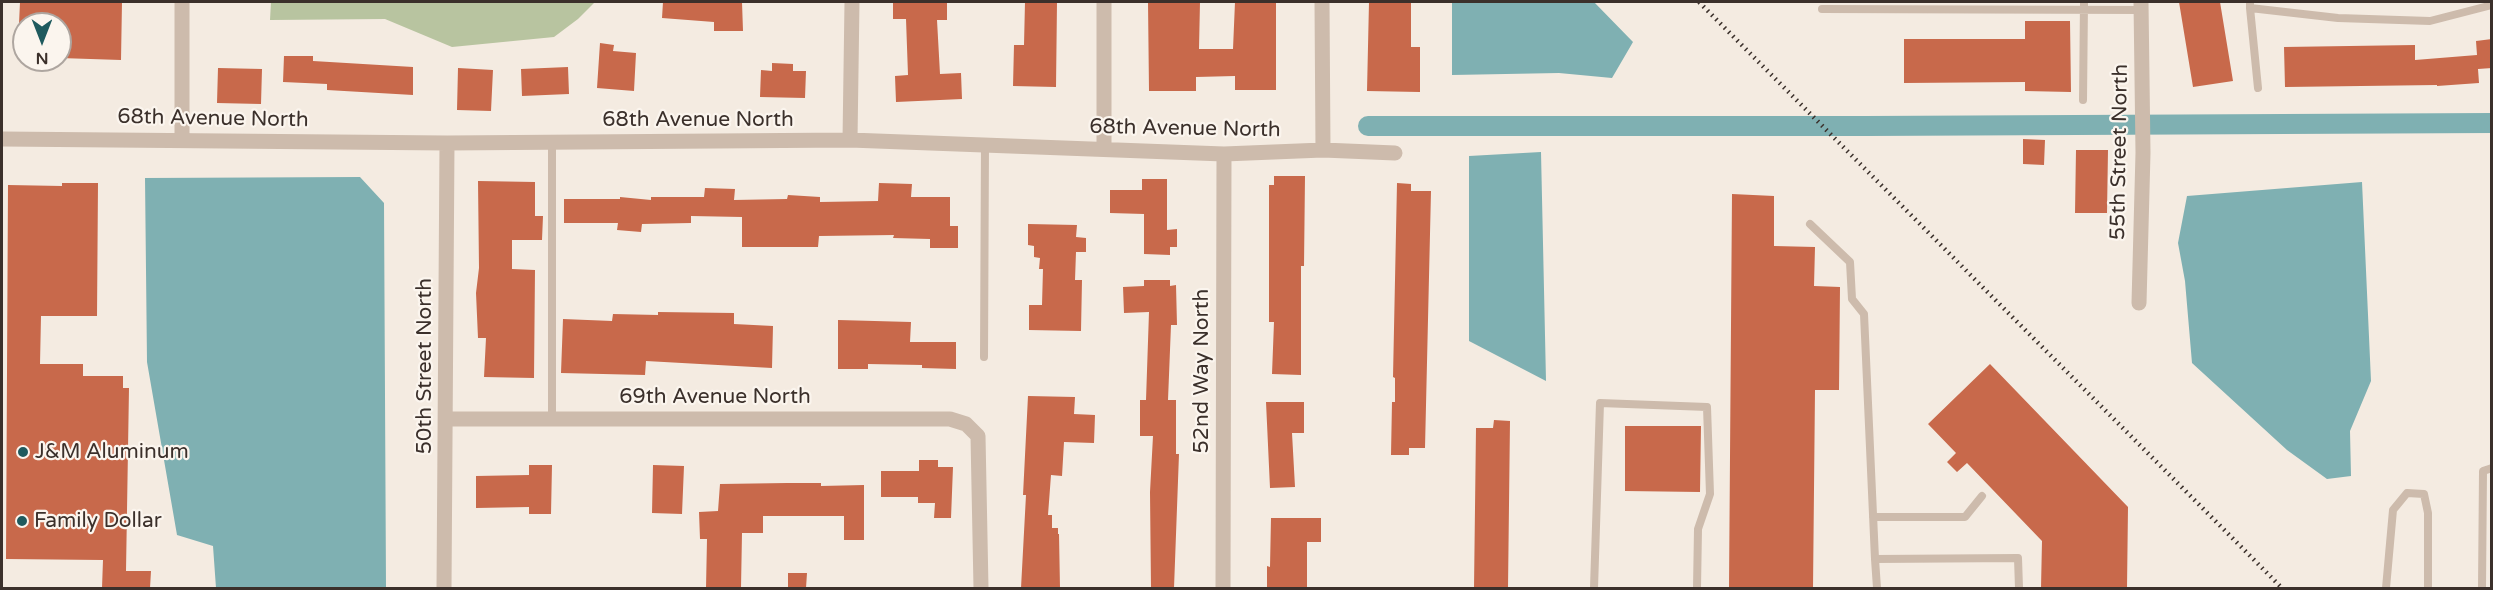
<!DOCTYPE html>
<html>
<head>
<meta charset="utf-8">
<style>
	body { margin:0 }
	#map { position:relative; width:2493px; height:590px; overflow:hidden; background:#f4ebe1; font-family:"Varela Round",sans-serif }
	canvas { display:block }
	.frame { position:absolute; inset:0; border:3px solid #3b302b; pointer-events:none }
	.north { position:absolute; left:12px; top:12px; width:60px; height:60px; box-sizing:border-box; background:#fbf5ee; border:2px solid #aea6a0; border-radius:50%; rotate:180deg; font-size:16px; font-weight:700; line-height:24px; text-align:center; color:#3b302b }
	.north::after { content:''; display:block; margin:auto; width:21px; height:27px; background:#1f5a5e; clip-path:polygon(50% 0,100% 100%,50% 72%,0 100%) }
</style>
</head>
<body>
<div id="map">
<canvas width="2493" height="590"></canvas>
<div class="frame"></div>
<div class="north">N</div>
</div>
<script>
const g = document.querySelector('canvas').getContext('2d');
g.lineJoin = 'round';
function fillPath(path, color) {
  g.fillStyle = color;
  g.fill(path, 'evenodd');
}
function shape(rows) {
  const path = new Path2D();
  for (const r of rows) {
    path.moveTo(r[0], r[1]);
    for (let i = 2; i < r.length; i += 2) path.lineTo(r[i], r[i + 1]);
  }
  return path;
}
function strokePath(path, color, width, dash) {
  g.strokeStyle = color;
  g.lineWidth = width;
  g.lineCap = dash ? 'butt' : 'round';
  g.setLineDash(dash || []);
  g.stroke(path);
}
function write(font, color, halo, rows, align = 'center') {
  g.font = font + ' "Varela Round",sans-serif';
  g.lineWidth = 4.5;
  g.setLineDash([]);
  g.textBaseline = 'middle';
  g.strokeStyle = halo;
  g.fillStyle = color;
  for (const [text, x, y, turn = 0] of rows) {
    g.save();
    g.translate(x, y);
    g.rotate((+turn || 0) * Math.PI / 180);
    g.textAlign = isNaN(turn) ? turn : align;
    if (halo) g.strokeText(text, 0, 0);
    g.fillText(text, 0, 0);
    g.restore();
  }
}
fillPath(shape([
	[271,2,595,2,578,19,554,37,452,47,385,19,270,20]
]), '#b8c4a0');
fillPath(shape([
	[1452,2,1594,2,1633,42,1612,78,1559,73,1452,75],
	[1541,152,1546,381,1469,341,1469,156],
	[360,177,384,203,386,588,216,588,213,546,177,535,147,362,145,178],
	[2362,182,2371,381,2350,431,2351,476,2327,479,2287,450,2192,363,2185,281,2178,243,2187,196]
]), '#7fb0b2');
strokePath(shape([
	[1368,126,1867,126,2492,123]
]), '#7fb0b2', 20);
fillPath(shape([
	[20,2,122,2,121,60,60,58,60,24,19,24],
	[663,2,742,2,743,31,714,31,714,22,662,18],
	[893,2,947,2,947,20,937,20,940,74,961,73,962,99,896,102,895,76,908,75,906,19,893,19],
	[1025,2,1057,2,1056,87,1013,86,1014,45,1024,45],
	[1148,2,1200,2,1199,49,1233,49,1235,2,1276,2,1276,90,1235,90,1235,76,1196,77,1196,91,1149,91],
	[1369,2,1411,2,1411,47,1420,47,1420,92,1367,91],
	[2179,2,2220,2,2233,81,2193,87],
	[2025,21,2070,21,2071,92,2025,91,2025,82,1904,83,1904,39,2025,39],
	[2492,39,2492,68,2478,69,2479,83,2437,86,2437,85,2285,87,2284,47,2415,45,2415,60,2477,55,2476,41],
	[600,43,614,45,613,51,636,53,634,91,597,88],
	[284,56,313,56,313,61,413,67,413,95,327,90,327,84,283,82],
	[772,63,793,64,793,71,806,71,805,98,760,97,761,70,772,71],
	[568,67,569,94,522,96,521,69],
	[218,68,262,69,261,104,217,103],
	[458,68,493,70,491,111,457,110],
	[2023,139,2045,140,2044,165,2023,164],
	[2076,150,2108,150,2107,213,2075,213],
	[1274,176,1305,176,1304,266,1301,266,1301,375,1272,374,1274,322,1269,322,1269,185,1274,185],
	[1142,179,1167,179,1167,230,1177,229,1177,247,1170,247,1170,255,1144,254,1144,214,1110,213,1110,190,1142,190],
	[478,181,535,182,535,216,543,216,542,240,512,240,512,269,535,270,534,378,484,377,486,338,478,338,476,293,479,268],
	[62,183,98,183,97,316,41,316,40,364,83,364,83,376,123,376,123,388,129,388,126,571,151,571,150,588,102,588,103,560,6,559,8,185,62,186],
	[879,183,912,184,911,197,950,197,950,226,958,226,958,248,930,248,930,239,893,238,894,235,819,236,818,247,742,247,742,217,691,216,691,223,642,224,641,232,617,230,618,223,564,223,564,199,620,199,620,197,651,200,651,197,704,197,705,188,735,189,734,200,787,199,788,195,820,197,820,202,878,201],
	[1397,183,1411,184,1411,191,1431,191,1425,448,1409,448,1409,455,1391,455,1392,402,1395,402,1395,378,1393,377],
	[1732,194,1774,196,1774,246,1815,247,1814,286,1840,287,1839,390,1815,390,1813,588,1729,588],
	[1028,224,1077,225,1076,237,1086,238,1086,252,1076,252,1075,280,1082,280,1081,331,1029,330,1029,305,1042,305,1043,269,1039,269,1040,258,1034,257,1034,246,1028,245],
	[1144,280,1170,280,1170,286,1176,285,1177,325,1171,325,1168,400,1176,400,1176,454,1179,454,1174,588,1151,588,1150,492,1153,436,1140,436,1140,400,1146,400,1149,312,1124,313,1123,287,1144,286],
	[658,312,734,313,734,324,773,326,772,368,646,361,645,375,561,373,563,319,612,321,613,314,658,315],
	[838,320,911,322,910,342,956,342,956,369,922,368,922,365,868,364,868,369,838,369],
	[1990,364,2128,507,2127,588,2041,588,2042,541,1967,463,1957,472,1947,462,1956,453,1928,424],
	[1028,396,1075,397,1074,414,1095,415,1094,443,1064,442,1062,476,1051,475,1048,515,1052,515,1052,528,1058,528,1058,534,1059,534,1060,588,1021,588,1026,495,1023,495],
	[1266,402,1304,402,1304,433,1292,433,1295,487,1270,488],
	[1494,420,1510,421,1508,588,1474,588,1476,428,1493,428],
	[1625,426,1701,426,1700,492,1625,491],
	[919,460,938,460,938,467,953,467,951,518,934,518,935,503,918,503,918,497,881,497,881,471,919,471],
	[529,465,552,465,551,514,529,514,529,507,476,508,476,476,529,475],
	[653,465,684,466,682,514,652,513],
	[787,483,821,483,821,486,864,485,864,540,844,540,844,516,763,516,763,533,742,533,741,588,706,588,707,539,700,539,699,512,718,511,720,484],
	[1271,518,1321,518,1321,542,1307,542,1307,588,1267,588,1267,566,1270,567],
	[788,573,807,573,806,588,788,588]
]), '#c8694b');
strokePath(shape([
	[2250,2,2250,8,2338,18,2430,21,2492,5],
	[2250,8,2258,88],
	[1822,9,2141,10],
	[2083,100,2084,2],
	[552,142,552,418],
	[1810,224,1850,262,1852,299,1864,314,1875,559],
	[984,357,985,144],
	[1873,517,1965,517,1982,496],
	[1594,588,1600,403,1707,407,1710,494,1698,529,1697,588],
	[1877,588,1875,559,2018,558,2019,588],
	[2386,588,2393,510,2407,493,2424,494,2428,513,2428,588],
	[2482,588,2483,471,2492,468]
]), '#cdbbac', 8);
strokePath(shape([
	[1104,2,1104,149],
	[1322,2,1323,150],
	[2,139,447,143,850,140,1224,154,1323,150,1395,153],
	[182,139,182,2],
	[850,140,852,2],
	[2139,303,2143,153,2141,2],
	[446,419,950,419,966,424,978,436,981,588],
	[444,588,447,143],
	[1223,588,1224,154]
]), '#cdbbac', 15);
strokePath(shape([
	[1699,2,2282,588]
]), '#3b302b', 4.5, [1.5, 4.5]);
for (const [x, y, r, color] of [
	[23,452,6,"#1f5a5e"],
	[22,521,6,"#1f5a5e"]
]) {
  const dot = new Path2D();
  dot.arc(x, y, r, 0, 2 * Math.PI);
  g.fillStyle = color;
  g.fill(dot);
  strokePath(dot, '#fbf5ee', 2);
}
write('21px', '#3b302b', '#fbf5ee', [
	["68th Avenue North",213,119,1],
	["68th Avenue North",698,120],
	["68th Avenue North",1185,129,1],
	["55th Street North",2120,152,-89],
	["50th Street North",425,366,-90],
	["52nd Way North",1202,371,-90],
	["69th Avenue North",715,397]
]);
write('21px', '#3b302b', '#fbf5ee', [
	["J&M Aluminum",35,452],
	["Family Dollar",34,521]
], 'left');
</script>
</body>
</html>
